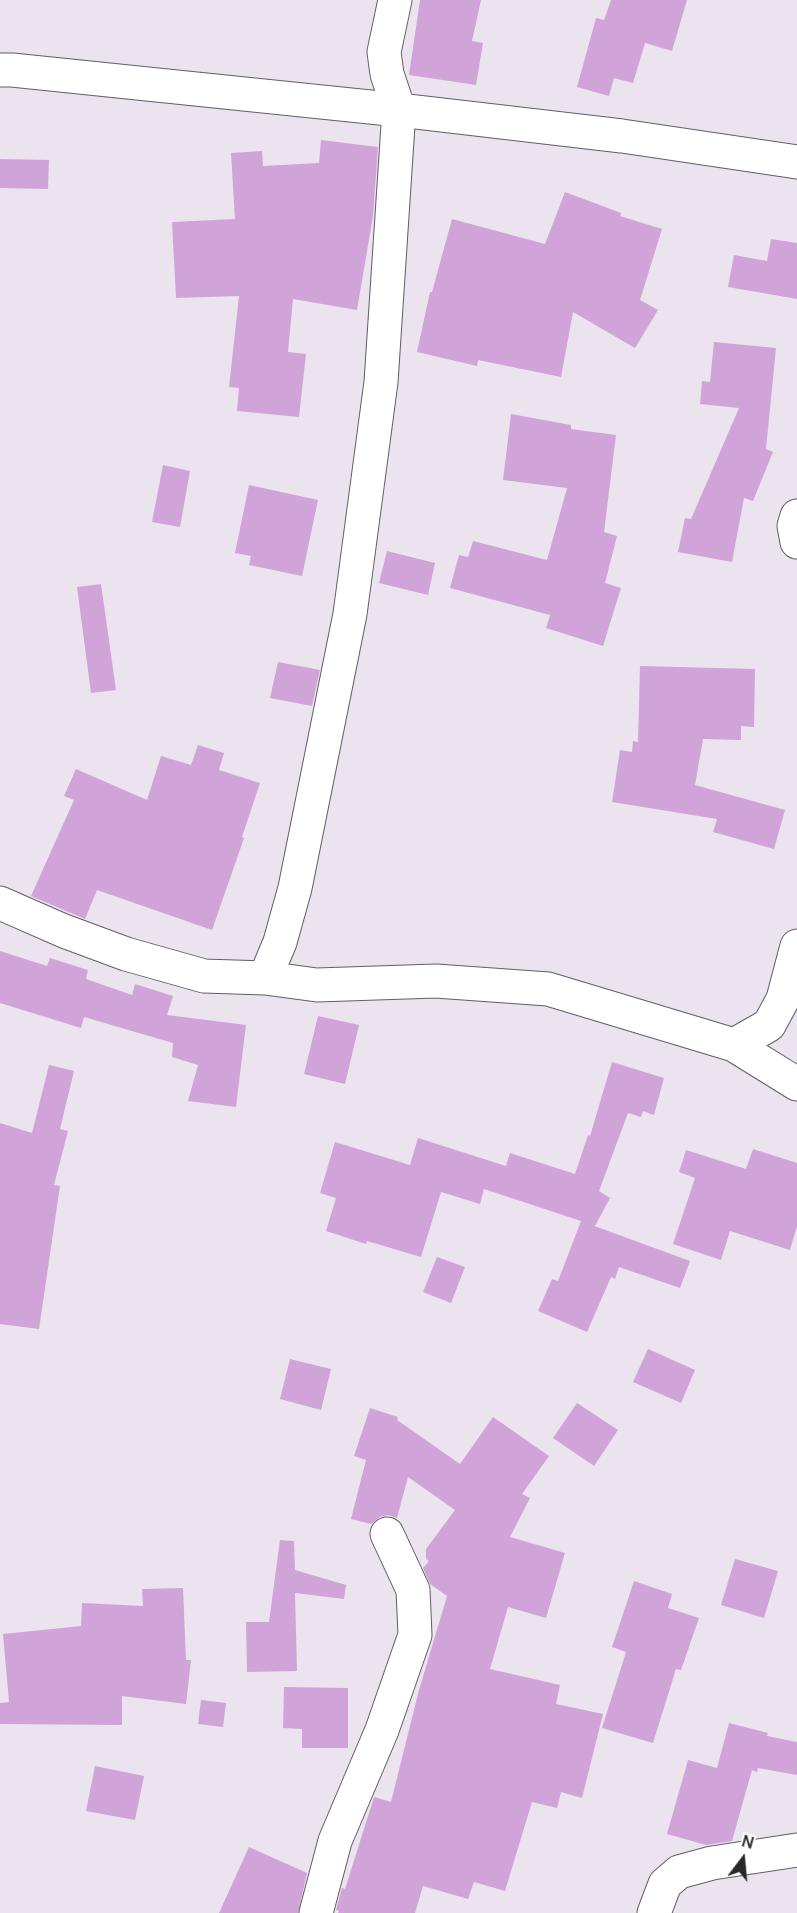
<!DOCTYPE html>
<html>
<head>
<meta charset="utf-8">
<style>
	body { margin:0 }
	#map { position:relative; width:797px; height:1913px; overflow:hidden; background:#ebe3ee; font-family:Manrope,sans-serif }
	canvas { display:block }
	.north { position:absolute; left:713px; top:1829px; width:60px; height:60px; -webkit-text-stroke:4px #fff; paint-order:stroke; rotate:16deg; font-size:16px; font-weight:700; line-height:24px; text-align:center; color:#2a272b }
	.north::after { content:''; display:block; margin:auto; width:21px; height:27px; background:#2a272b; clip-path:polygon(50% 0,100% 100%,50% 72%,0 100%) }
</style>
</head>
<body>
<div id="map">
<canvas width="797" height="1913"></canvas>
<div class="north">N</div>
</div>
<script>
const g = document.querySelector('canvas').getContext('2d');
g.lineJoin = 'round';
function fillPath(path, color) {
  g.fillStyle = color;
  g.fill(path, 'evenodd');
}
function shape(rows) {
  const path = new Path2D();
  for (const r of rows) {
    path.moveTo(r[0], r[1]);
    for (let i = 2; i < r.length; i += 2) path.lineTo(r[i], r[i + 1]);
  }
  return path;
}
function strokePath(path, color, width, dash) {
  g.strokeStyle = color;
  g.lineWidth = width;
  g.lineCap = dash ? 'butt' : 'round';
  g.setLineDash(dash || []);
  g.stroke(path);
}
fillPath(shape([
	[420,0,481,0,472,41,483,43,476,85,409,75],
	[611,0,687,0,672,51,645,43,633,83,614,78,609,96,577,87,596,18,604,20],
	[321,140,378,147,373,216,357,310,293,299,288,352,306,354,299,417,237,411,239,388,229,387,239,296,176,298,172,222,235,219,231,153,262,151,263,166,319,163],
	[0,159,49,160,48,189,0,188],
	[565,192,621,213,620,216,662,229,640,300,658,310,635,348,573,312,561,377,478,360,477,366,417,352,430,292,432,292,452,219,545,244],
	[771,239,797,243,797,299,728,287,734,255,767,261],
	[714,342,776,348,766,449,773,452,753,501,744,498,732,562,678,552,685,518,691,519,739,408,700,404,702,381,710,382],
	[511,414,571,425,571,429,616,435,604,532,617,536,605,583,621,588,603,646,546,628,550,615,450,588,459,555,468,557,473,541,547,560,567,488,503,480],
	[163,465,190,471,180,527,152,522],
	[249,485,318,500,302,576,249,565,251,556,235,553],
	[387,551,435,563,428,595,379,583],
	[101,584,116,690,91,693,77,587],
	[278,662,320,670,312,706,270,698],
	[640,666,755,669,754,727,741,726,741,740,703,739,695,785,785,810,774,849,713,832,717,819,612,802,620,750,632,752,633,741,638,742],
	[198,745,224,753,219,770,260,783,242,837,244,838,212,930,97,890,85,919,31,896,74,800,64,796,76,769,147,800,161,756,191,765],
	[0,951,47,966,50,958,88,970,86,979,132,995,135,984,173,996,167,1015,246,1025,236,1107,188,1101,198,1065,172,1057,173,1043,84,1017,81,1028,0,1003],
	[318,1016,359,1025,345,1084,304,1074],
	[612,1062,664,1078,654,1115,643,1111,641,1117,628,1113,599,1191,610,1198,595,1226,589,1224,690,1261,680,1288,619,1267,615,1279,611,1277,587,1332,538,1311,552,1279,558,1281,581,1221,484,1189,480,1204,441,1192,421,1257,367,1241,366,1244,326,1231,336,1198,320,1193,335,1142,410,1165,418,1138,506,1166,510,1153,575,1174,588,1135,590,1136],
	[49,1065,74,1071,60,1129,68,1131,54,1185,60,1186,39,1329,0,1324,0,1123,32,1133],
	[753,1149,797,1163,797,1226,790,1250,730,1231,721,1260,673,1244,695,1178,679,1172,686,1150,746,1169],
	[437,1257,465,1267,451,1303,423,1292],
	[648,1349,695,1370,681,1403,633,1382],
	[290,1359,331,1369,321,1410,280,1399],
	[577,1403,618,1430,594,1466,553,1438],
	[370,1408,398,1417,397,1420,460,1464,493,1417,549,1456,522,1494,530,1498,510,1537,565,1553,546,1618,508,1607,490,1669,560,1685,556,1704,603,1714,582,1798,561,1792,557,1808,532,1802,505,1891,474,1882,468,1899,423,1886,415,1913,338,1913,339,1911,336,1910,342,1888,345,1889,374,1797,391,1802,419,1690,447,1596,430,1584,423,1568,429,1561,426,1559,426,1549,455,1510,408,1477,397,1518,388,1515,380,1517,371,1524,351,1519,366,1460,354,1456],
	[280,1540,294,1541,295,1570,346,1585,344,1599,295,1593,297,1671,247,1672,246,1622,269,1622],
	[735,1559,778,1571,764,1618,721,1605],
	[634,1581,672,1594,668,1608,699,1618,681,1670,676,1669,653,1743,602,1728,626,1652,612,1647],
	[183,1588,186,1660,191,1660,186,1704,122,1696,122,1725,0,1724,0,1703,9,1702,3,1634,81,1626,82,1603,143,1606,142,1589],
	[284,1687,348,1688,348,1748,302,1748,302,1729,283,1728],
	[201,1700,226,1703,223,1727,198,1724],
	[729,1723,768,1733,767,1736,797,1742,797,1775,758,1768,757,1772,752,1770,732,1841,706,1845,667,1834,688,1760,717,1768],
	[95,1766,144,1776,135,1820,86,1811],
	[249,1847,307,1873,298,1913,219,1913]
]), '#d0a4d9');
const minor = shape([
	[0,70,12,70,399,110,622,136,797,162],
	[797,516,794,526,797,542],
	[0,903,64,931,126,954,204,976,265,978,317,985,436,981,548,989,734,1045,797,1084],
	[265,978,280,942,295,888,350,614,381,382,399,110,387,74,384,52,395,0],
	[734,1045,769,1025,783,999,797,946],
	[316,1913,335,1841,382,1730,415,1635,413,1590,387,1534],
	[654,1913,665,1884,679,1872,712,1863,797,1850]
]);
strokePath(minor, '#635d66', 35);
strokePath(minor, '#fff', 33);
</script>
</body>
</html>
